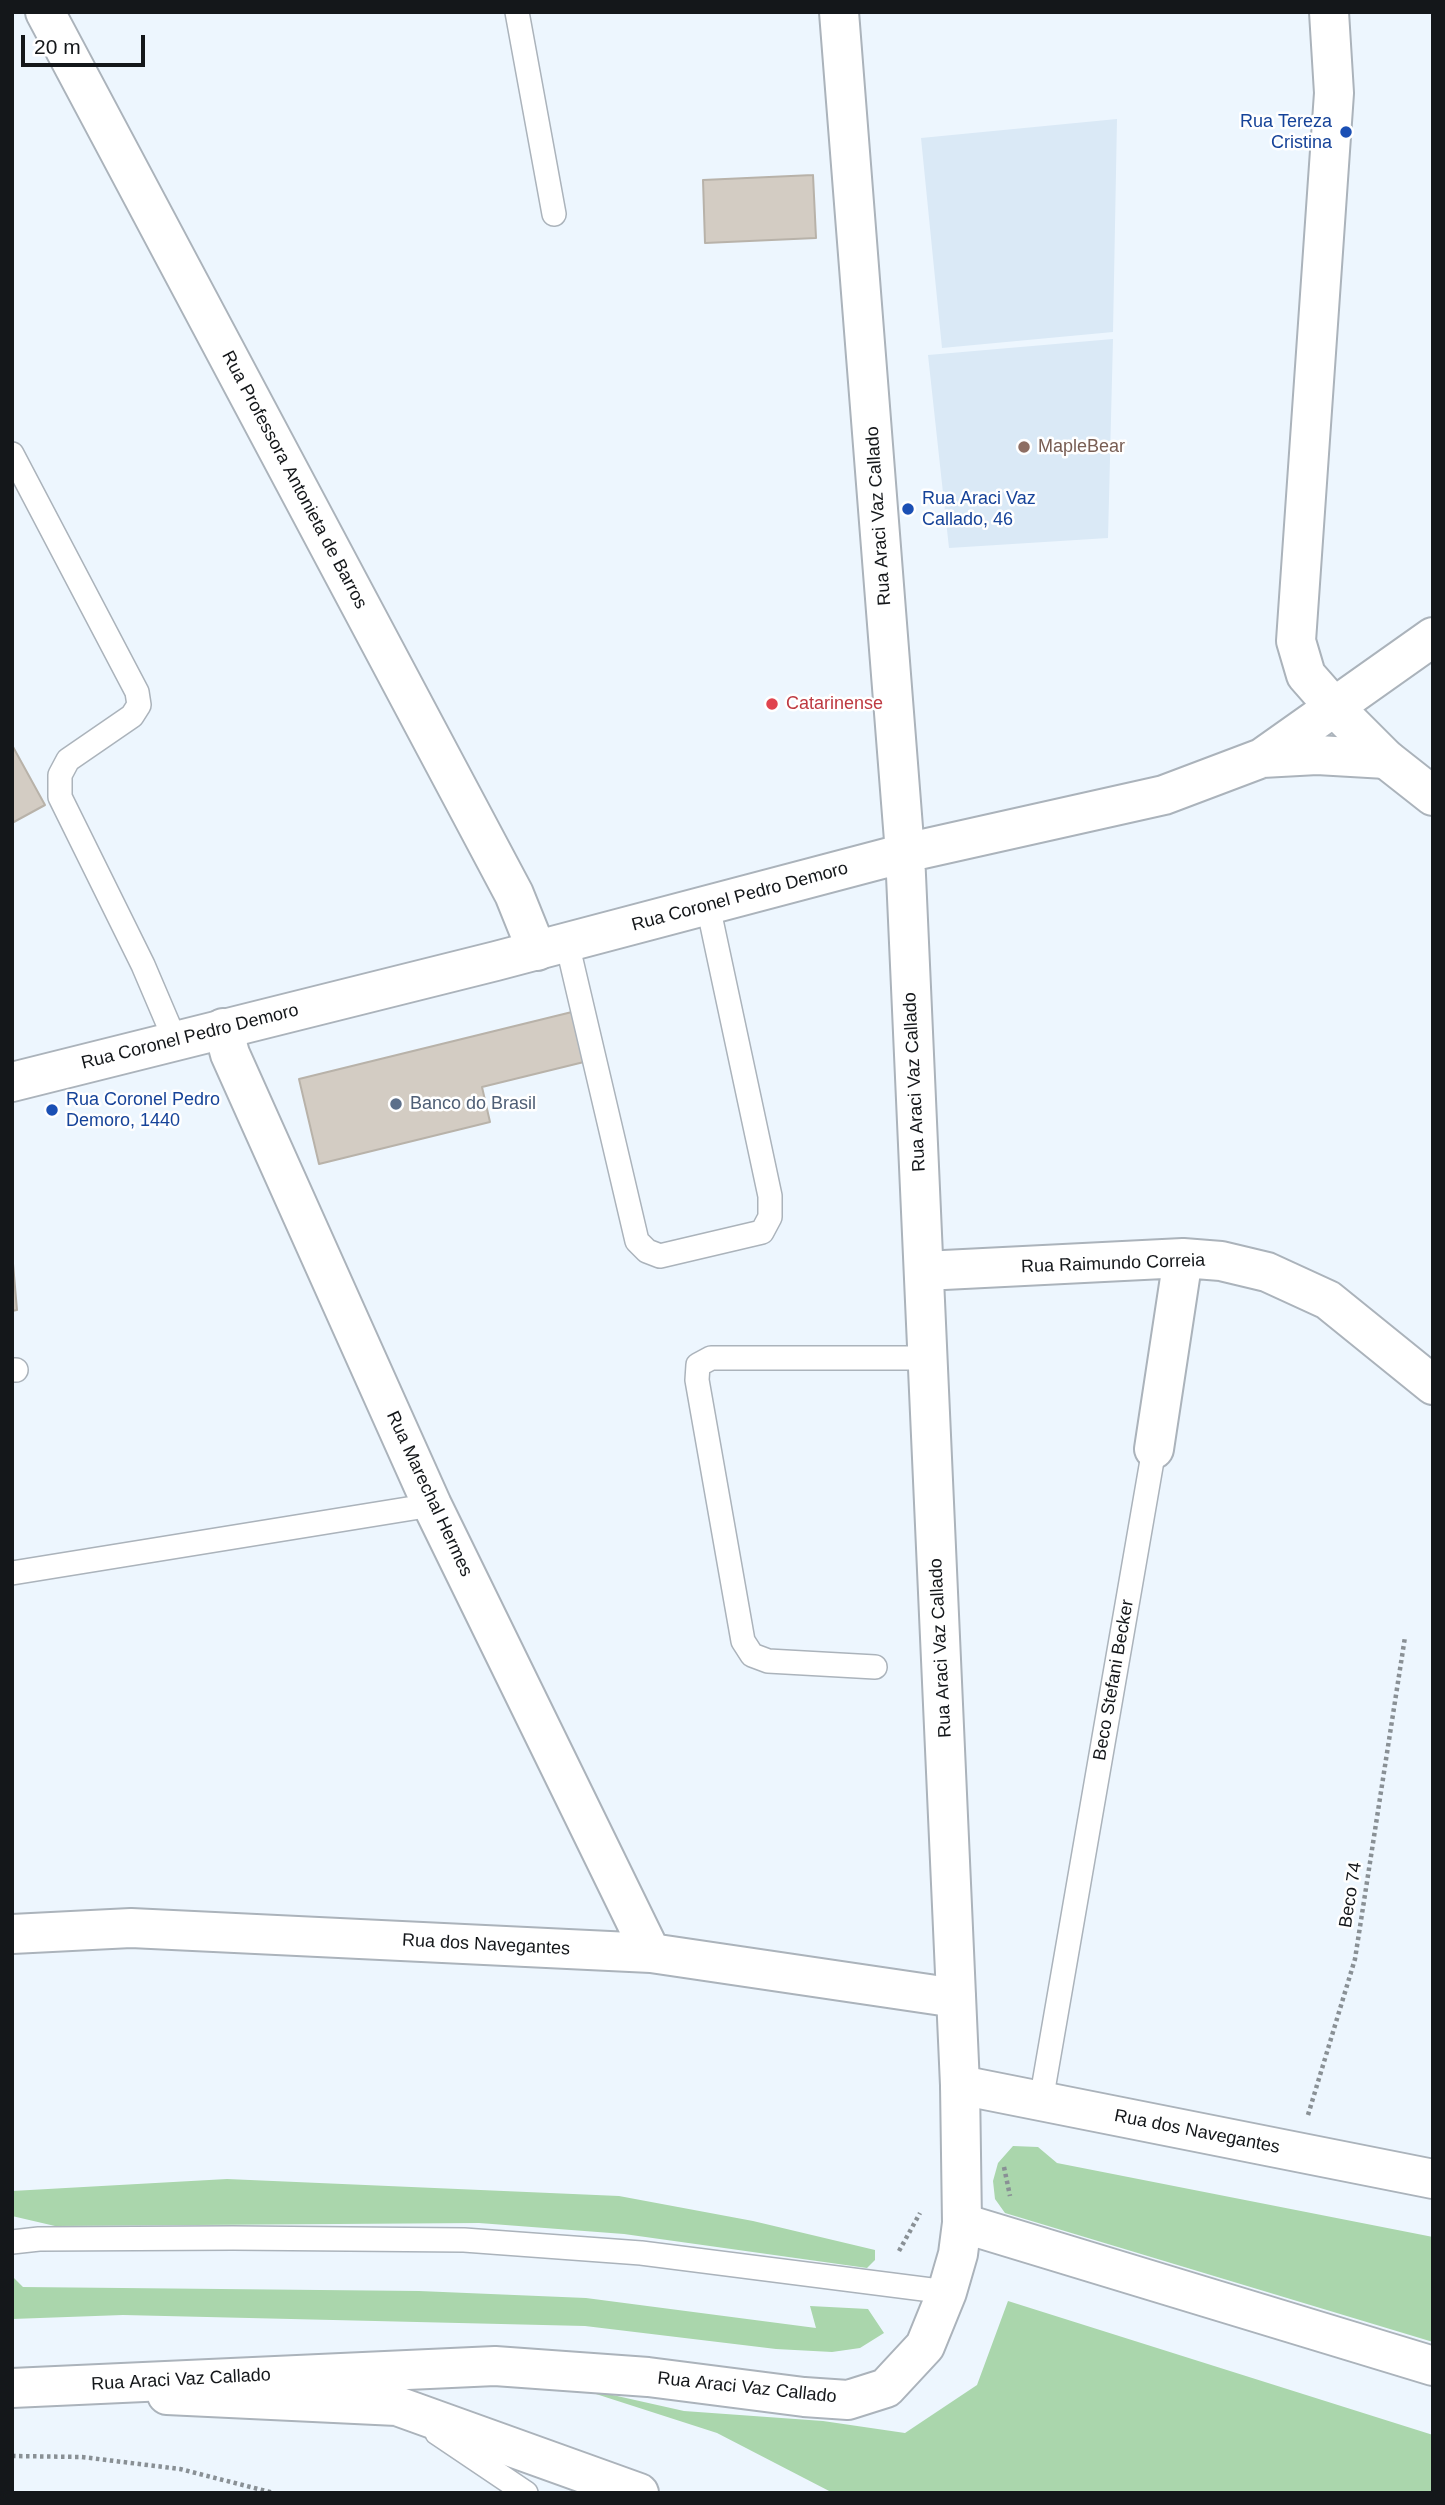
<!DOCTYPE html>
<html>
<head>
<meta charset="utf-8">
<style>
	body { margin:0 }
	#map { position:relative; width:1445px; height:2505px; overflow:hidden; background:#edf6fe; font-family:Arial,sans-serif }
	canvas { display:block }
	.frame { position:absolute; inset:0; border:14px solid #14171a; pointer-events:none }
	.scale { position:absolute; left:21px; top:35px; width:124px; height:32px; box-sizing:border-box; border:4px solid #14171a; border-top:0; padding-left:9px; font-size:21px; line-height:24px; white-space:nowrap; color:#14171a; -webkit-text-stroke:5px #fff; paint-order:stroke }
</style>
</head>
<body>
<div id="map">
<canvas width="1445" height="2505"></canvas>
<div class="frame"></div>
<div class="scale">20 m</div>
</div>
<script>
const g = document.querySelector('canvas').getContext('2d');
g.lineJoin = 'round';
function fillPath(path, color) {
  g.fillStyle = color;
  g.fill(path, 'evenodd');
}
function shape(rows) {
  const path = new Path2D();
  for (const r of rows) {
    path.moveTo(r[0], r[1]);
    for (let i = 2; i < r.length; i += 2) path.lineTo(r[i], r[i + 1]);
  }
  return path;
}
function strokePath(path, color, width, dash) {
  g.strokeStyle = color;
  g.lineWidth = width;
  g.lineCap = dash ? 'butt' : 'round';
  g.setLineDash(dash || []);
  g.stroke(path);
}
function write(font, color, halo, rows, align = 'center') {
  g.font = font + ' Arial,sans-serif';
  g.lineWidth = 5;
  g.setLineDash([]);
  g.textBaseline = 'middle';
  g.strokeStyle = halo;
  g.fillStyle = color;
  for (const [text, x, y, turn = 0] of rows) {
    g.save();
    g.translate(x, y);
    g.rotate((+turn || 0) * Math.PI / 180);
    g.textAlign = isNaN(turn) ? turn : align;
    if (halo) g.strokeText(text, 0, 0);
    g.fillText(text, 0, 0);
    g.restore();
  }
}
fillPath(shape([
	[1117,119,1113,332,942,348,921,138],
	[1113,339,1108,538,949,548,928,355]
]), '#dae9f6');
fillPath(shape([
	[1013,2146,1038,2147,1057,2163,1433,2237,1433,2342,1005,2213,995,2199,993,2181,998,2163],
	[227,2179,619,2196,753,2221,875,2250,875,2260,867,2268,624,2234,479,2223,55,2226,12,2216,12,2191],
	[12,2276,23,2287,419,2291,586,2298,816,2328,810,2306,868,2309,884,2333,860,2348,832,2352,776,2349,585,2326,123,2315,12,2319],
	[1008,2301,1433,2435,1433,2493,833,2493,717,2433,568,2385,684,2411,823,2421,905,2433,977,2385]
]), '#aad6ac');
const building = shape([
	[813,175,816,238,705,243,703,180,813,175],
	[12,745,45,805,12,823,12,745],
	[576,1011,588,1061,482,1087,490,1122,319,1164,299,1079,576,1011],
	[12,1252,17,1310,12,1311,12,1252]
]);
fillPath(building, '#d3ccc3');
strokePath(building, '#b8b2a9', 2);
const lane = shape([
	[517,12,554,214],
	[12,454,137,692,139,705,132,716,68,760,60,775,60,797,143,965,175,1040],
	[567,943,637,1241,647,1251,660,1256,762,1232,770,1217,770,1196,708,906],
	[12,1370,16,1370],
	[12,1573,432,1505],
	[875,1667,768,1661,752,1655,743,1641,697,1380,698,1365,711,1358,928,1358],
	[1041,2101,1154,1449],
	[12,2242,39,2239,233,2238,464,2240,641,2253,947,2292],
	[437,2433,526,2493]
]);
const street = shape([
	[1329,12,1334,93,1296,641,1306,675,1335,708],
	[223,1028,230,1054,432,1505,651,1953],
	[924,1271,1183,1258,1221,1261,1267,1272,1328,1300,1433,1385],
	[1154,1449,1183,1258],
	[12,1934,131,1928,651,1953,956,1998],
	[960,2085,1433,2179],
	[962,2223,1433,2366]
]);
const secondary = shape([
	[45,12,514,894,537,951],
	[839,12,905,853],
	[1335,708,1386,759,1433,796],
	[167,2395,397,2406,639,2493]
]);
const primary = shape([
	[1262,758,1317,755,1386,759],
	[12,1082,496,961,905,853,1164,795,1262,758,1433,637],
	[12,2388,495,2366,648,2377,804,2397,848,2400,886,2388,925,2346,947,2292,958,2254,962,2223,960,2085,905,853]
]);
strokePath(lane, '#abb3bb', 26);
strokePath(street, '#abb3bb', 42);
strokePath(secondary, '#abb3bb', 42);
strokePath(primary, '#abb3bb', 42);
strokePath(shape([
	[1308,2115,1355,1959,1405,1637],
	[1004,2167,1010,2196],
	[899,2251,920,2213],
	[12,2456,82,2457,180,2469,274,2493]
]), '#899095', 4.5, [3.5, 3.5]);
strokePath(lane, '#fff', 23);
strokePath(street, '#fff', 38);
strokePath(secondary, '#fff', 38);
strokePath(primary, '#fff', 38);
for (const [x, y, r, color] of [
	[1346,132,7,"#1a4fb4"],
	[1024,447,7,"#8d6e63"],
	[908,509,7,"#1a4fb4"],
	[772,704,7,"#e0444e"],
	[396,1104,7,"#5c6f8a"],
	[52,1110,7,"#1a4fb4"]
]) {
  const dot = new Path2D();
  dot.arc(x, y, r, 0, 2 * Math.PI);
  g.fillStyle = color;
  g.fill(dot);
  strokePath(dot, '#fff', 2.5);
}
write('18px', '#164399', '#fff', [
	["Rua Tereza",1332,122,"right"],
	["Cristina",1332,143,"right"],
	["Rua Araci Vaz",922,499],
	["Callado, 46",922,520],
	["Rua Coronel Pedro",66,1100],
	["Demoro, 1440",66,1121]
], 'left');
write('18px', '#785e54', '#fff', [
	["MapleBear",1038,447]
], 'left');
write('18px', '#14171a', '#fff', [
	["Rua Professora Antonieta de Barros",294,480,62],
	["Rua Araci Vaz Callado",879,516,-94],
	["Rua Coronel Pedro Demoro",740,897,-15],
	["Rua Coronel Pedro Demoro",190,1037,-14],
	["Rua Araci Vaz Callado",915,1082,-93],
	["Rua Raimundo Correia",1113,1264,-2],
	["Rua Marechal Hermes",429,1494,65],
	["Rua Araci Vaz Callado",941,1648,-93],
	["Beco Stefani Becker",1114,1680,-80],
	["Beco 74",1351,1895,-81],
	["Rua dos Navegantes",486,1945,3],
	["Rua dos Navegantes",1197,2132,11],
	["Rua Araci Vaz Callado",181,2380,-3],
	["Rua Araci Vaz Callado",747,2388,6]
]);
write('18px', '#be3a42', '#fff', [
	["Catarinense",786,704]
], 'left');
write('18px', '#4e5e75', '#fff', [
	["Banco do Brasil",410,1104]
], 'left');
</script>
</body>
</html>
